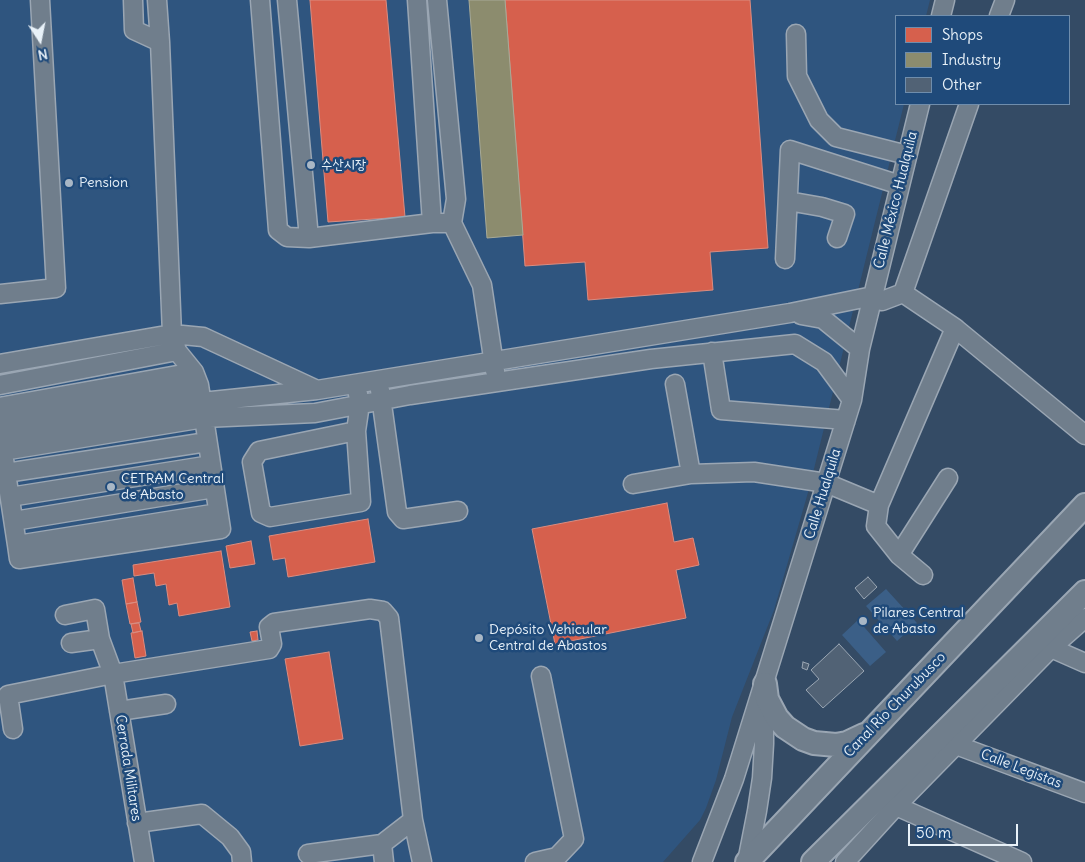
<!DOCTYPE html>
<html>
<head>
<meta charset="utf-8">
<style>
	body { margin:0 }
	#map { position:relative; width:1085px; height:862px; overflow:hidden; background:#344b65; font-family:Delius,sans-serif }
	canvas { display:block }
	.legend { position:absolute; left:895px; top:15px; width:175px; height:90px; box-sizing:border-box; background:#1f4a7a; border:1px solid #6f8dac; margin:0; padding:6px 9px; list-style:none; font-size:15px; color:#e8f1f8 }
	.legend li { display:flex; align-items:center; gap:10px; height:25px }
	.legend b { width:25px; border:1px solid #6f8dac }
	.north { position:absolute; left:15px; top:15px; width:50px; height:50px; -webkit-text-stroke:4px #1f4a7a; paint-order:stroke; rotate:169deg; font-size:14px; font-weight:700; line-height:20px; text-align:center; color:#e8f1f8 }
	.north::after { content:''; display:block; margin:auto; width:18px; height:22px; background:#e8f1f8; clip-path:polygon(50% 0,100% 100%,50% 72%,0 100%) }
	.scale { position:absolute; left:908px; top:824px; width:110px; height:22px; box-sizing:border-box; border:2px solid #e8f1f8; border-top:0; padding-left:6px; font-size:15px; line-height:18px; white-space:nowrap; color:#e8f1f8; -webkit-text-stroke:4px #1f4a7a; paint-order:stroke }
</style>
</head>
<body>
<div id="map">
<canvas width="1085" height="862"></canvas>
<ul class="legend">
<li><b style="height:14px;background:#d6604d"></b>Shops</li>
<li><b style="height:14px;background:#8c8c6e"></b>Industry</li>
<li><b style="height:14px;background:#516275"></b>Other</li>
</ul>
<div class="north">N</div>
<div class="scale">50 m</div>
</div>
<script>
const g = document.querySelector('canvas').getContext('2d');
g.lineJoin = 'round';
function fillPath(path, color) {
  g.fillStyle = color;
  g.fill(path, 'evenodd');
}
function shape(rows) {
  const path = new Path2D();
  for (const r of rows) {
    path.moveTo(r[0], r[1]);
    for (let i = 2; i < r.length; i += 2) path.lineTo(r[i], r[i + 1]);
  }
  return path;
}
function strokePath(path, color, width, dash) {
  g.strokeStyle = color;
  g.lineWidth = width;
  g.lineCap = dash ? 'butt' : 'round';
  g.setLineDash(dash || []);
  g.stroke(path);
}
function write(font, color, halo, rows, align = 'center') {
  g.font = font + ' Delius,"Poor Story",sans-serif';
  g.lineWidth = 5;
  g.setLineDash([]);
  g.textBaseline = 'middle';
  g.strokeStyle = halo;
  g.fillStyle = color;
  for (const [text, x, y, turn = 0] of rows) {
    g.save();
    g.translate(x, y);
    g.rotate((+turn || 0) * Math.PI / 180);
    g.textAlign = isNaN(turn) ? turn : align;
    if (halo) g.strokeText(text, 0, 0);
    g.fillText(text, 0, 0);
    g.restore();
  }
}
fillPath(shape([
	[0,0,930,0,926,16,896,16,896,104,904,104,809,489,774,610,732,717,716,780,706,808,700,820,663,862,0,862]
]), '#2f557f');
fillPath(shape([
	[886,589,917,623,897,641,866,606],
	[858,620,886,652,870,666,842,635]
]), '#3b5f87');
const shops = shape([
	[310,0,386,0,405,217,328,222,310,0],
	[505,0,750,0,768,248,710,252,713,290,588,300,585,262,525,266,505,0],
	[667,503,674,542,693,538,699,565,676,570,686,618,555,644,532,529,667,503],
	[368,519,375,562,288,577,285,558,273,560,269,536,368,519],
	[251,541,255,564,230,568,226,546,251,541],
	[221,551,230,607,179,616,177,603,169,605,166,584,156,586,154,573,134,576,133,565,221,551],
	[133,578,137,602,126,604,122,580,133,578],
	[137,602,141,622,130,624,126,604,137,602],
	[139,623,141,631,133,633,131,624,139,623],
	[142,631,146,656,135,658,131,633,142,631],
	[257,631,258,640,252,641,250,632,257,631],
	[329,652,343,739,300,746,285,659,329,652]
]);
fillPath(shops, '#d6604d');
strokePath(shops, '#db8c80', 1);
const industry = shape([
	[469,0,505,0,523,235,487,238,469,0]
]);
fillPath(industry, '#8c8c6e');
strokePath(industry, '#a8aa97', 1);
const building = shape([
	[868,577,877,587,864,599,855,588,868,577],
	[839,644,864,671,823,708,806,690,819,679,811,670,839,644],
	[803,662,809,664,807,670,802,668,803,662]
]);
fillPath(building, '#516275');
strokePath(building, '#9aa6b3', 1);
const minor = shape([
	[133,0,134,30,160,42],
	[157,0,160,42,172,334,177,351],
	[260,0,278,230,287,237,309,238],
	[287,0,309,238,432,223,452,223],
	[417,0,432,223],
	[437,0,456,199,452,223,482,285,495,371],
	[941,16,945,0],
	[999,16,1005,0],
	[796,34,797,76,819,120,836,137,907,155],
	[788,201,822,207,845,214,837,238],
	[785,259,790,150,900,185],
	[903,293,955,328,1085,435],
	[903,293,969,104],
	[0,294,56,288,40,0],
	[801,315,823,319,860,349],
	[712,352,721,410,846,420],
	[0,364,172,334,203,337,317,390],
	[675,384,691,474],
	[0,385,177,351,194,372,199,385,204,418,315,413,410,395,651,359,795,344,824,362,852,400],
	[380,390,397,512,403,519,458,511],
	[0,407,194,372],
	[0,420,199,385],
	[356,431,259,451,252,462,261,513,270,517,361,502,356,431,360,404,358,394],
	[0,432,6,473,17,545,19,559,221,529,204,418,3,451],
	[0,434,202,402,317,390,790,313,873,296,882,301,903,293],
	[6,473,207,442],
	[633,484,691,474,754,472,826,483,879,505,876,526,899,555,923,575],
	[10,497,211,465],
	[879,505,955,328],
	[14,521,214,488],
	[17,545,218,513],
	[899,555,948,478],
	[65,615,95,609,100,639,113,674,144,862],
	[71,643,100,639],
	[1051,648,1085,663],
	[119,711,166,704],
	[13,729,8,695,113,674,269,649,272,644,269,627,274,623,370,609,383,611,389,618,413,820,422,862],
	[956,745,1085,793],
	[896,806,1022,862],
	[137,823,202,814,230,837,241,852,242,862],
	[382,844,413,820],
	[308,854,382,844,384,862],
	[535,862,557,857,574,839,541,676],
	[702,862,734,779,852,400,860,349,920,104],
	[747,862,757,811,762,778,764,744,764,700],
	[845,862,896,806,1051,648,1085,618]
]);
const major = shape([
	[765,684,767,699,777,718,785,727,803,739,814,743,836,745,847,743,864,735],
	[747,862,1085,505],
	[813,862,1085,592]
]);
strokePath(minor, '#9aa6b3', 21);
strokePath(major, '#9aa6b3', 26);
strokePath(minor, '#707e8c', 18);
strokePath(major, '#707e8c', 22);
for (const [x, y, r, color] of [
	[311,165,5,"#a9b7c5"],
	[69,183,5,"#a9b7c5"],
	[111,487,5,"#a9b7c5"],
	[863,621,5,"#a9b7c5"],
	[479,638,5,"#a9b7c5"]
]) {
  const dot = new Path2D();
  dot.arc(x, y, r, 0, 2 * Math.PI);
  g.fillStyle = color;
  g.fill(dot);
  strokePath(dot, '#1f4a7a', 2);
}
write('14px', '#e8f1f8', '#1f4a7a', [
	["수산시장",321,165],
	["Pension",79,183],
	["CETRAM Central",121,479],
	["de Abasto",121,495],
	["Pilares Central",873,613],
	["de Abasto",873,629],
	["Depósito Vehicular",489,630],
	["Central de Abastos",489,646]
], 'left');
write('14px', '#e8f1f8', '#1f4a7a', [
	["Calle México Hualquila",896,200,-76],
	["Calle Hualquila",823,494,-73],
	["Canal Río Churubusco",895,705,-46],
	["Cerrada Militares",128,768,81],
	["Calle Legistas",1021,769,21]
]);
</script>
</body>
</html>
